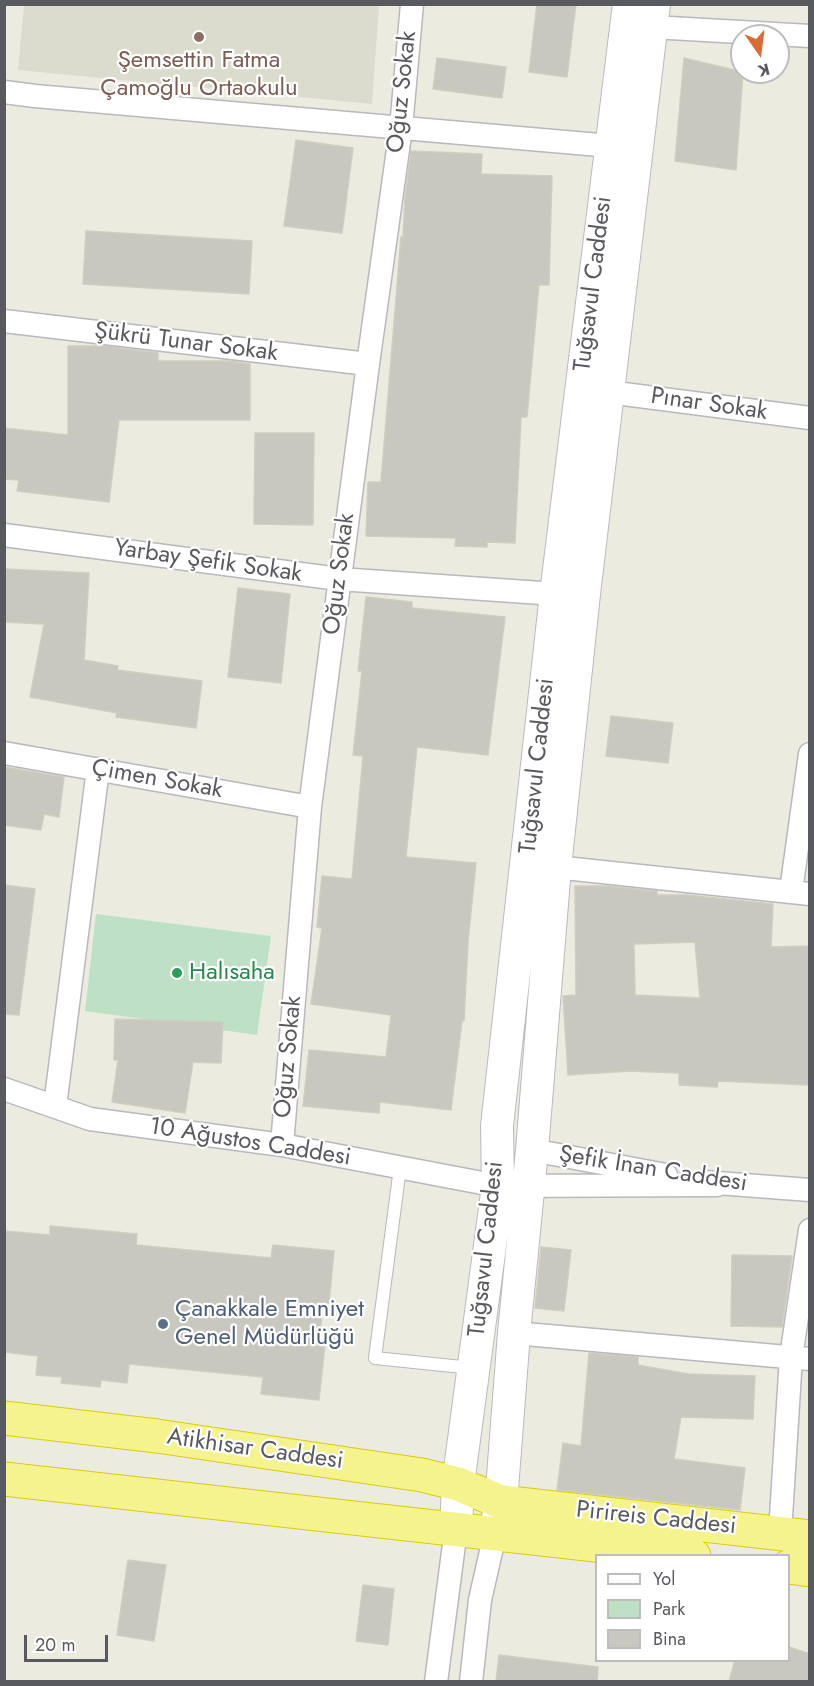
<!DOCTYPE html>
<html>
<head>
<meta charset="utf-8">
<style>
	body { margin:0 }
	#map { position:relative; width:814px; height:1686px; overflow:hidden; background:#ebebe0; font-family:Jost,sans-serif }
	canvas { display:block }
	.frame { position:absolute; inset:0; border:6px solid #595a60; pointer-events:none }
	.legend { position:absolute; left:595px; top:1554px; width:195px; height:108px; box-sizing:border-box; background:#fff; border:2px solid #bdbdbf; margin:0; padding:8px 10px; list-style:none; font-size:18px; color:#595a60 }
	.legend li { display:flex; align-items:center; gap:12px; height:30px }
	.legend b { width:30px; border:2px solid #bdbdbf }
	.north { position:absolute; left:730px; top:24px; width:60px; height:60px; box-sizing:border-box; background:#fff; border:2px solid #bdbdbf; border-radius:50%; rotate:166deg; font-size:16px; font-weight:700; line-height:24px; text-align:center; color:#595a60 }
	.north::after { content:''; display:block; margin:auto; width:21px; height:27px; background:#db6b36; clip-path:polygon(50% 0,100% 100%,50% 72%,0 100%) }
	.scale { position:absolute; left:24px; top:1635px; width:84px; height:27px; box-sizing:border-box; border:3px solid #595a60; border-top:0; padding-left:8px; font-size:18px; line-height:21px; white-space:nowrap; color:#595a60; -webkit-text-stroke:4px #fff; paint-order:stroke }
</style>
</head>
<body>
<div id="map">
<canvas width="814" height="1686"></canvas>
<div class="frame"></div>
<ul class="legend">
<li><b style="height:8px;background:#fff"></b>Yol</li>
<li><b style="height:16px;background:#bee1c6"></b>Park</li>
<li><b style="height:16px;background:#c8c7c0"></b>Bina</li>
</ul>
<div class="north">K</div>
<div class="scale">20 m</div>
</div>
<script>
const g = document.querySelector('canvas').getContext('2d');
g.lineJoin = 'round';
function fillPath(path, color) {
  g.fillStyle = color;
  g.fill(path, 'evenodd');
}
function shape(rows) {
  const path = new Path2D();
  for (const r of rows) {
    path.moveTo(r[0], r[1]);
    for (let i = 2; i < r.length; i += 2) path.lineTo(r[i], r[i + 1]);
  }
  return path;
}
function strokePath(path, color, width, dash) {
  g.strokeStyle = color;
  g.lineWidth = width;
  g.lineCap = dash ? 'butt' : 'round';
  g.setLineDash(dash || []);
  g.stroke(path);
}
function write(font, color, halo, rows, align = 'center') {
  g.font = font + ' Jost,sans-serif';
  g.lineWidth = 4.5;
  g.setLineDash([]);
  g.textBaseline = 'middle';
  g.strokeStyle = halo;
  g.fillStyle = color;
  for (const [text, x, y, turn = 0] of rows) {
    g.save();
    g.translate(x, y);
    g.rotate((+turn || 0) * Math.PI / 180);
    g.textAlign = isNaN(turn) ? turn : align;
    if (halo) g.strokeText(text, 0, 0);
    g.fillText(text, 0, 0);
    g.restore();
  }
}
fillPath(shape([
	[24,5,379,5,372,104,18,70]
]), '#dbdbce');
fillPath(shape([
	[96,914,271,936,257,1035,85,1011]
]), '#bee1c6');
const building = shape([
	[537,4,576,4,567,77,529,72,537,4],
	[437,58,506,67,502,98,433,89,437,58],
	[684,58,743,72,736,170,675,161,684,58],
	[296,140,353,148,342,233,284,226,296,140],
	[411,151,482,154,481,174,552,176,549,285,539,285,527,417,521,417,515,543,487,542,487,547,455,546,456,538,366,536,368,482,381,482,401,237,403,237,405,198,411,151],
	[86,231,252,241,249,294,83,284,86,231],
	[68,346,104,346,158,353,158,361,229,361,250,364,250,420,119,420,109,502,17,491,19,480,4,479,4,428,68,435,68,346],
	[255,433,314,433,313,525,254,524,255,433],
	[4,569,89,573,84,660,118,666,117,670,202,681,196,728,116,717,117,713,30,697,44,624,4,622,4,569],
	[238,588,290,594,281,683,228,677,238,588],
	[366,597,412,602,412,608,505,617,488,755,417,747,406,857,476,863,468,942,464,1021,462,1021,451,1110,380,1102,379,1113,303,1106,309,1050,386,1057,391,1015,311,1004,322,928,317,927,322,876,352,879,363,756,353,755,362,671,358,671,366,597],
	[611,716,673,723,668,763,606,756,611,716],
	[4,767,64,777,59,817,44,814,41,830,4,825,4,767],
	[4,885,35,889,19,1015,4,1014,4,885],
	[575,886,606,886,657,891,657,895,687,895,773,904,771,947,810,946,810,1085,718,1081,717,1087,679,1085,679,1073,629,1071,568,1075,563,996,576,995,575,886],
	[695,942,700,998,635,995,634,944,695,942],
	[115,1019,223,1022,221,1063,193,1062,185,1113,112,1102,118,1060,114,1060,115,1019],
	[50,1226,137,1234,136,1245,271,1258,273,1245,334,1251,329,1303,323,1303,319,1345,325,1345,319,1400,261,1394,263,1377,129,1364,127,1383,101,1380,100,1387,61,1383,62,1377,36,1375,38,1356,4,1352,4,1231,50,1235,50,1226],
	[541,1247,571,1250,564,1311,535,1308,541,1247],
	[732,1255,792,1256,782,1327,731,1326,732,1255],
	[589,1353,638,1357,638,1365,688,1374,755,1376,753,1419,681,1417,674,1459,745,1468,740,1510,557,1490,563,1443,581,1446,589,1353],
	[128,1560,166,1565,154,1641,117,1635,128,1560],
	[363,1585,394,1589,388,1645,356,1641,363,1585],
	[789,1647,810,1654,810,1682,729,1682,735,1660,789,1660,789,1647],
	[499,1655,598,1667,597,1682,496,1682,499,1655]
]);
fillPath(building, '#c8c7c0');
strokePath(building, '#cfcebf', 1.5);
const lane = shape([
	[400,1168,375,1358,472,1368]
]);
const street = shape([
	[652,27,810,36],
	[4,92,35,96,611,146],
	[4,321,368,364],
	[608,392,810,418],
	[4,535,339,579,556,594],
	[4,753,310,807],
	[555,867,810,894],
	[791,891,810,754],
	[4,1089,90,1119,282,1145,498,1186,717,1185],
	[55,1106,98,769],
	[282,1145,310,807,368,364,401,128,412,4],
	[532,1150,666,1175],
	[704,1182,810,1190],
	[514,1333,810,1359],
	[780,1533,791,1357,810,1230],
	[436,1682,456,1529],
	[471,1682,480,1600,495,1534]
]);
const secondary = shape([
	[496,1528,501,1502,514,1333,532,1150,555,867,584,594,654,4],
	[456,1529,458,1484,498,1186,497,1126,556,594,629,4]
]);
const highway = shape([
	[4,1418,157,1436,422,1475,458,1484,501,1502,810,1537],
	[4,1479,694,1556],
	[788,1567,810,1570]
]);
strokePath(lane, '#b8b8be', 14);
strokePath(street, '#b8b8be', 25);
strokePath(secondary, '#b9bac1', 34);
strokePath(highway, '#dbcc10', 35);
strokePath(lane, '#fff', 12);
strokePath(street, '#fff', 22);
strokePath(secondary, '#fff', 32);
strokePath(highway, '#f4f38e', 33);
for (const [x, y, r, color] of [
	[199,37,6,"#8d6e63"],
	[177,973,6,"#2e9e5b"],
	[163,1324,6,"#5c6f8a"]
]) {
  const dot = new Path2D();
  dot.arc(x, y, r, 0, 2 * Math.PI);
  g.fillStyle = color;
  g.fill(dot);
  strokePath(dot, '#fff', 2);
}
write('24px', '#785e54', '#fff', [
	["Şemsettin Fatma",199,61],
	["Çamoğlu Ortaokulu",199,89]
]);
write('24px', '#595a60', '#fff', [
	["Oğuz Sokak",403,92,-84],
	["Tuğsavul Caddesi",594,284,-83],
	["Şükrü Tunar Sokak",186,343,7],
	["Pınar Sokak",709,405,8],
	["Yarbay Şefik Sokak",208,562,8],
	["Oğuz Sokak",340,574,-83],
	["Tuğsavul Caddesi",538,766,-84],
	["Çimen Sokak",157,780,10],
	["Oğuz Sokak",289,1057,-85],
	["10 Ağustos Caddesi",250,1143,9],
	["Şefik İnan Caddesi",653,1170,9],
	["Tuğsavul Caddesi",487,1249,-84],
	["Atikhisar Caddesi",255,1450,8],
	["Pirireis Caddesi",656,1519,6]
]);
write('24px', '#27864d', '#fff', [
	["Halısaha",189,973]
], 'left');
write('24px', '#4e5e75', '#fff', [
	["Çanakkale Emniyet",175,1310],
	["Genel Müdürlüğü",175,1338]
], 'left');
</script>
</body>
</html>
